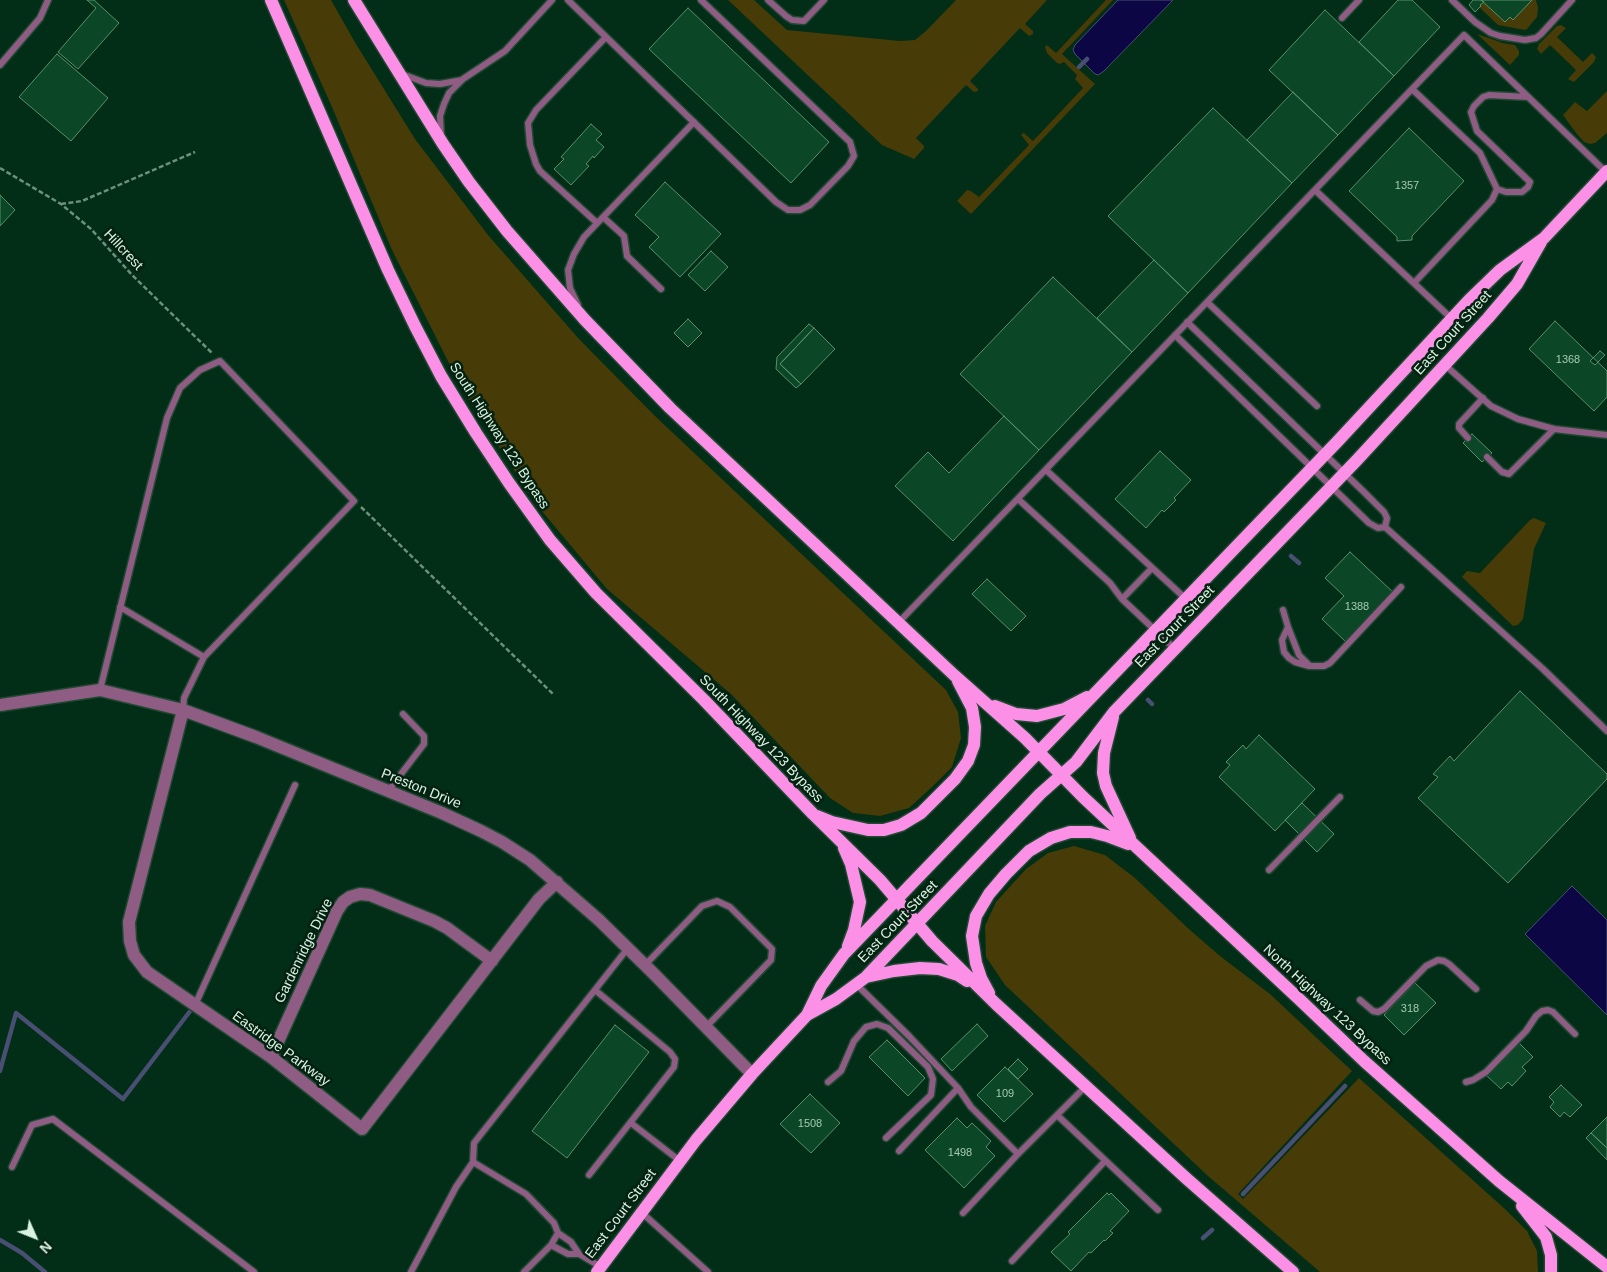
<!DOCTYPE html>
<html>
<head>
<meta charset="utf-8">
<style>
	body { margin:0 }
	#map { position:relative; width:1607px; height:1272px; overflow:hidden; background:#022d16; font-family:Helvetica,sans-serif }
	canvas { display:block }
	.north { position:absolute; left:10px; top:1212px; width:50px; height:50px; -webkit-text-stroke:4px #052111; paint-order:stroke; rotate:134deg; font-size:14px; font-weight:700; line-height:20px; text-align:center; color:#d8f4e0 }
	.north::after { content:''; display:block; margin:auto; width:18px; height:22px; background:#d8f4e0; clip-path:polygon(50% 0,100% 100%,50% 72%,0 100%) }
</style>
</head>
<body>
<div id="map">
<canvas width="1607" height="1272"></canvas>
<div class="north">N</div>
</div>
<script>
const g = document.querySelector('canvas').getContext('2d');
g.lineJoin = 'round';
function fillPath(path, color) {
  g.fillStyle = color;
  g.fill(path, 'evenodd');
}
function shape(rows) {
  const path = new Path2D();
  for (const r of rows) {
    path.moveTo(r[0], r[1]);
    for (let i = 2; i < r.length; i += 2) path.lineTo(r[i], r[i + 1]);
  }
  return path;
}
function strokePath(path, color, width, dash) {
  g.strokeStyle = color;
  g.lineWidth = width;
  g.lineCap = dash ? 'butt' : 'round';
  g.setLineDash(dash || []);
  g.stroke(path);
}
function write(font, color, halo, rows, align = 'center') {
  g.font = font + ' Helvetica,sans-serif';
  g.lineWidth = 5;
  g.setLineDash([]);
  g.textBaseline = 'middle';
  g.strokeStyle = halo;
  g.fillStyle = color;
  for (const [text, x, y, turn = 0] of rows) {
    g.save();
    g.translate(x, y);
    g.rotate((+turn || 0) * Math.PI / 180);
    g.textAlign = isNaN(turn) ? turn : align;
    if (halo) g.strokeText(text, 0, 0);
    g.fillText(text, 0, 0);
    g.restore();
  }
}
fillPath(shape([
	[284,0,331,0,356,44,415,139,488,235,579,339,655,416,946,690,958,712,961,738,952,767,932,787,909,808,880,816,853,813,830,798,731,694,607,589,536,504,462,389,392,250,332,107],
	[728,0,754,0,787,30,900,41,915,40,926,31,956,0,1047,0,1025,24,1033,31,1033,34,1029,36,1020,28,970,81,978,89,978,91,974,92,966,85,916,138,924,146,924,148,914,159,882,145],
	[1106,0,1113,0,1062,54,1095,84,971,214,957,201,967,190,971,191,979,197,1029,145,1021,135,1023,133,1025,134,1033,141,1083,88,1075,79,1077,75,1064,62,1060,64,1057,63,1047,53,1045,47,1046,45,1048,46,1056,53],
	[1532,0,1536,0,1538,8,1537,17,1527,29,1525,30,1498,25,1479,7,1484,2,1505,22],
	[1561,25,1566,28,1557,37,1583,62,1592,53,1596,57,1594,62,1574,82,1568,79,1576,70,1550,45,1541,54,1537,49,1539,44,1557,26],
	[1477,34,1503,43,1515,45,1519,51,1519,55,1510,65],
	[1607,91,1607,133,1595,143,1590,144,1584,142,1576,133,1563,115,1575,102,1587,111],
	[1534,518,1546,523,1534,549,1523,619,1518,625,1513,626,1462,577,1467,571,1480,573,1530,520],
	[1074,846,1105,855,1135,878,1190,930,1220,956,1270,994,1352,1071,1238,1194,1243,1199,1359,1078,1505,1209,1527,1231,1537,1251,1538,1272,1320,1272,1208,1176,1005,985,986,957,985,926,996,902,1026,869,1048,853]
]), '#473b07');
const water = shape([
	[1118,0,1173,0,1104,71,1098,75,1095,74,1075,54,1073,50,1075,45,1118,0],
	[1572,886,1607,920,1607,1015,1525,934,1572,886]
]);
fillPath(water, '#0c0744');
strokePath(water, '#494e73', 1);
strokePath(shape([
	[1079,67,1087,59],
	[1291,556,1299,563],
	[1148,700,1152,704],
	[0,1071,16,1013,123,1099,194,1006],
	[1243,1194,1345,1086],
	[1203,1238,1212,1230],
	[0,1240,22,1253,45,1272]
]), '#494e73', 4.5);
const building = shape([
	[87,0,94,0,119,23,78,69,58,52,96,8,87,0],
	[1398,0,1412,0,1440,27,1394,76,1359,42,1398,0],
	[1473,0,1481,0,1484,2,1480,5,1481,6,1475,12,1469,5,1473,0],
	[1481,0,1532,0,1513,20,1510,17,1505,22,1481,0],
	[688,8,829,142,791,183,649,49,688,8],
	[1325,10,1394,76,1338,135,1269,70,1325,10],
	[57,54,108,98,71,141,19,97,57,54],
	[1293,92,1338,135,1292,183,1247,140,1293,92],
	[1213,108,1292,183,1188,293,1108,216,1213,108],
	[591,124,602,134,596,140,604,147,594,158,593,156,586,164,589,166,571,185,554,169,564,159,561,157,591,124],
	[1409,128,1464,181,1412,236,1412,240,1397,241,1397,237,1349,191,1409,128],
	[665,182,721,234,680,277,649,247,659,237,635,215,665,182],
	[0,195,15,210,0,226,0,195],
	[711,251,728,267,705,291,688,275,711,251],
	[1154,260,1188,293,1132,352,1097,318,1154,260],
	[1053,277,1132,352,1039,450,960,374,1053,277],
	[688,319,702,333,688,347,674,333,688,319],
	[1555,321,1607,371,1607,397,1594,411,1529,349,1555,321],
	[809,324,814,328,780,364,801,384,796,388,776,369,777,357,809,324],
	[814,328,835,349,801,384,780,364,814,328],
	[1600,351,1605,355,1595,365,1590,361,1600,351],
	[1004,416,1039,450,953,541,895,486,928,452,949,473,1004,416],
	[1472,434,1492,453,1482,462,1463,443,1472,434],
	[1160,451,1191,480,1174,498,1176,500,1164,512,1162,510,1146,528,1115,499,1160,451],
	[1350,552,1395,594,1347,643,1322,619,1344,596,1325,578,1350,552],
	[987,579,1026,616,1011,631,972,594,987,579],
	[1520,691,1607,774,1607,779,1508,883,1418,798,1438,777,1433,774,1450,756,1454,761,1520,691],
	[1259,735,1315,789,1275,831,1219,777,1230,765,1226,762,1243,745,1246,749,1259,735],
	[1302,803,1334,834,1317,852,1285,820,1302,803],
	[1415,983,1436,1003,1404,1035,1384,1015,1415,983],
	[977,1024,988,1036,952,1071,941,1059,977,1024],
	[615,1025,649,1052,567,1158,532,1131,615,1025],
	[887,1040,925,1078,908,1096,869,1057,887,1040],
	[1519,1043,1533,1057,1522,1067,1526,1071,1512,1086,1508,1082,1501,1089,1487,1076,1519,1043],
	[1018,1059,1028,1069,1018,1079,1008,1069,1018,1059],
	[1005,1067,1033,1094,1004,1122,977,1095,1005,1067],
	[1561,1085,1582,1105,1570,1117,1564,1112,1560,1117,1550,1107,1554,1102,1549,1097,1561,1085],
	[810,1094,840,1123,811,1153,780,1124,810,1094],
	[1607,1117,1607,1148,1591,1133,1607,1117],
	[957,1118,967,1128,972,1123,991,1141,986,1147,995,1156,964,1188,925,1150,957,1118],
	[1591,1133,1607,1148,1607,1160,1586,1138,1591,1133],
	[1107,1193,1109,1195,1111,1193,1129,1211,1110,1231,1113,1233,1105,1241,1104,1240,1091,1253,1089,1252,1071,1271,1051,1252,1070,1234,1068,1232,1107,1193]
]);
fillPath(building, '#0b4727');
strokePath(building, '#598f6c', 1);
const lane = shape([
	[568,0,776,202,788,210,800,210,810,205,848,166,854,156,850,142,701,0],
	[768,0,786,16,792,20,804,21,824,0],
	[1452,0,1475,22,1491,33,1500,36,1525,40,1536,38,1541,34,1572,0],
	[1342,18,1359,0],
	[0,65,40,18,48,0],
	[402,74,426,83,440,84,462,80],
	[1412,89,1480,153,1497,189,1492,200,1414,283],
	[441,135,440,116,444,104,449,93,463,79,505,51,552,0],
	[1497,189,1506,192,1522,192,1528,187,1530,182,1477,131,1471,112,1474,106,1483,97,1489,95,1528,97],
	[1315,190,1452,319],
	[603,217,624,236,627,256,661,289],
	[596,222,540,171,536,164,530,145,528,123,536,110,606,37],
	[1207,302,1317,406],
	[578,305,570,288,568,270,574,254,584,237,694,122],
	[1187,322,1364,492,1384,512,1387,518,1385,527],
	[1175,335,1369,523,1378,528,1385,527],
	[1445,365,1491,406,1518,419,1554,429,1607,435],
	[1468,438,1459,428,1459,424,1483,398],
	[1487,457,1502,472,1509,474,1554,429],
	[1046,470,1186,599],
	[1018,499,1110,583,1122,599,1175,649],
	[1385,527,1543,669,1607,731],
	[1122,599,1152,568],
	[120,607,204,657],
	[1283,610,1288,627,1299,655,1310,666,1324,666,1330,663,1401,587],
	[898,623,1464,35,1606,172],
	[1288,627,1282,640,1284,652,1289,658,1295,662,1309,666],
	[100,690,167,418,180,388,200,370,220,361,354,501,204,657,184,698,183,710],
	[388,791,424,744,424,736,403,714],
	[1269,870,1340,797],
	[645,965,702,906,717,901,730,907,772,949,771,960,706,1027],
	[857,985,909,1036,958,1088,971,1107,1018,1154],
	[1360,1000,1373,1011,1378,1012,1384,1009,1426,966,1438,960,1444,961,1449,964,1476,989],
	[195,1005,295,785],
	[828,1082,841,1071,854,1041,866,1027,877,1024,888,1028,928,1067,933,1079,931,1095,886,1138],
	[1466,1082,1473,1080,1486,1072,1526,1031,1536,1016,1542,1011,1548,1010,1553,1012,1575,1034],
	[1057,1115,1158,1210],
	[631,1123,680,1161],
	[899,1151,958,1088],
	[473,1162,526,1194,554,1223,558,1233,551,1245,524,1272],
	[12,1167,32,1125,53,1119,254,1272],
	[589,1175,674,1067,675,1059,670,1052,595,990],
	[641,1212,708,1272],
	[963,1213,1018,1154,1086,1086],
	[558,1233,571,1242,579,1254,601,1267],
	[551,1245,568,1254,579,1254],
	[1012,1261,1105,1161],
	[411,1272,456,1187,473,1162,474,1143,628,948]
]);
const street = shape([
	[0,705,100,690,183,710,256,737,442,813,481,831,502,842,530,860,599,920,654,974,752,1074],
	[183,710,129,922,130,941,134,955,147,972,271,1057,362,1129,539,899,557,882],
	[271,1057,337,911,343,902,350,897,360,894,370,895,434,921,447,928,492,961]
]);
const primary = shape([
	[271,0,388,270,415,326,441,376,476,433,509,483,550,540,596,593,704,700,813,814,880,880,932,941,996,1004,1187,1179,1293,1272],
	[354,0,443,144,469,182,507,231,585,320,670,408,954,675,1025,738,1083,797,1299,999,1364,1061,1499,1181,1607,1267],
	[995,706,1016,714,1037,716,1064,709,1087,697],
	[1113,717,1104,753,1103,773,1106,786,1130,838],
	[817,816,832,822,868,830,884,830,901,825,921,813,955,779,968,761,974,745,975,727,972,708,958,681],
	[844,848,851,864,860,902,854,930,848,946],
	[866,977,894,971,920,968,939,969,958,975,967,981],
	[989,993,981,978,976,963,972,936,976,916,989,894,1006,874,1029,851,1051,838,1070,832,1091,832,1107,836,1128,844],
	[807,1015,836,999,866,977,1040,794,1076,762,1114,712,1357,460,1488,318,1517,284,1541,242],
	[1522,1206,1546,1237,1551,1255,1551,1272],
	[597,1272,696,1140,752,1074,807,1015,821,986,844,954,1337,442,1469,300,1500,270,1544,238,1607,171]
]);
strokePath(lane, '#204932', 9);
strokePath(street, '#204932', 15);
strokePath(primary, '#204932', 15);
strokePath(shape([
	[0,168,61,204,91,229,132,275,212,353],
	[61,204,82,201,195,152],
	[361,507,554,695]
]), '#6c907a', 2.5, [5, 2.5]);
strokePath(lane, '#8f5c84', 6);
strokePath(street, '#8f5c84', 12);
strokePath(primary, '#fb90e6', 12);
write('11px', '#a5c9b2', null, [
	["1357",1407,186],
	["1368",1568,360],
	["1388",1357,607],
	["318",1410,1009],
	["109",1005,1094],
	["1508",810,1124],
	["1498",960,1153]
]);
write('14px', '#d8f4e0', '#052111', [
	["Hillcrest",123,250,47],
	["East Court Street",1453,333,-48],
	["South Highway 123 Bypass",499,436,57],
	["East Court Street",1175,627,-46],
	["South Highway 123 Bypass",761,739,46],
	["Preston Drive",421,789,22],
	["East Court Street",898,922,-46],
	["Gardenridge Drive",304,951,-64],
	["North Highway 123 Bypass",1327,1005,43],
	["Eastridge Parkway",281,1049,36],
	["East Court Street",621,1214,-53]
]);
</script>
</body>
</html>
